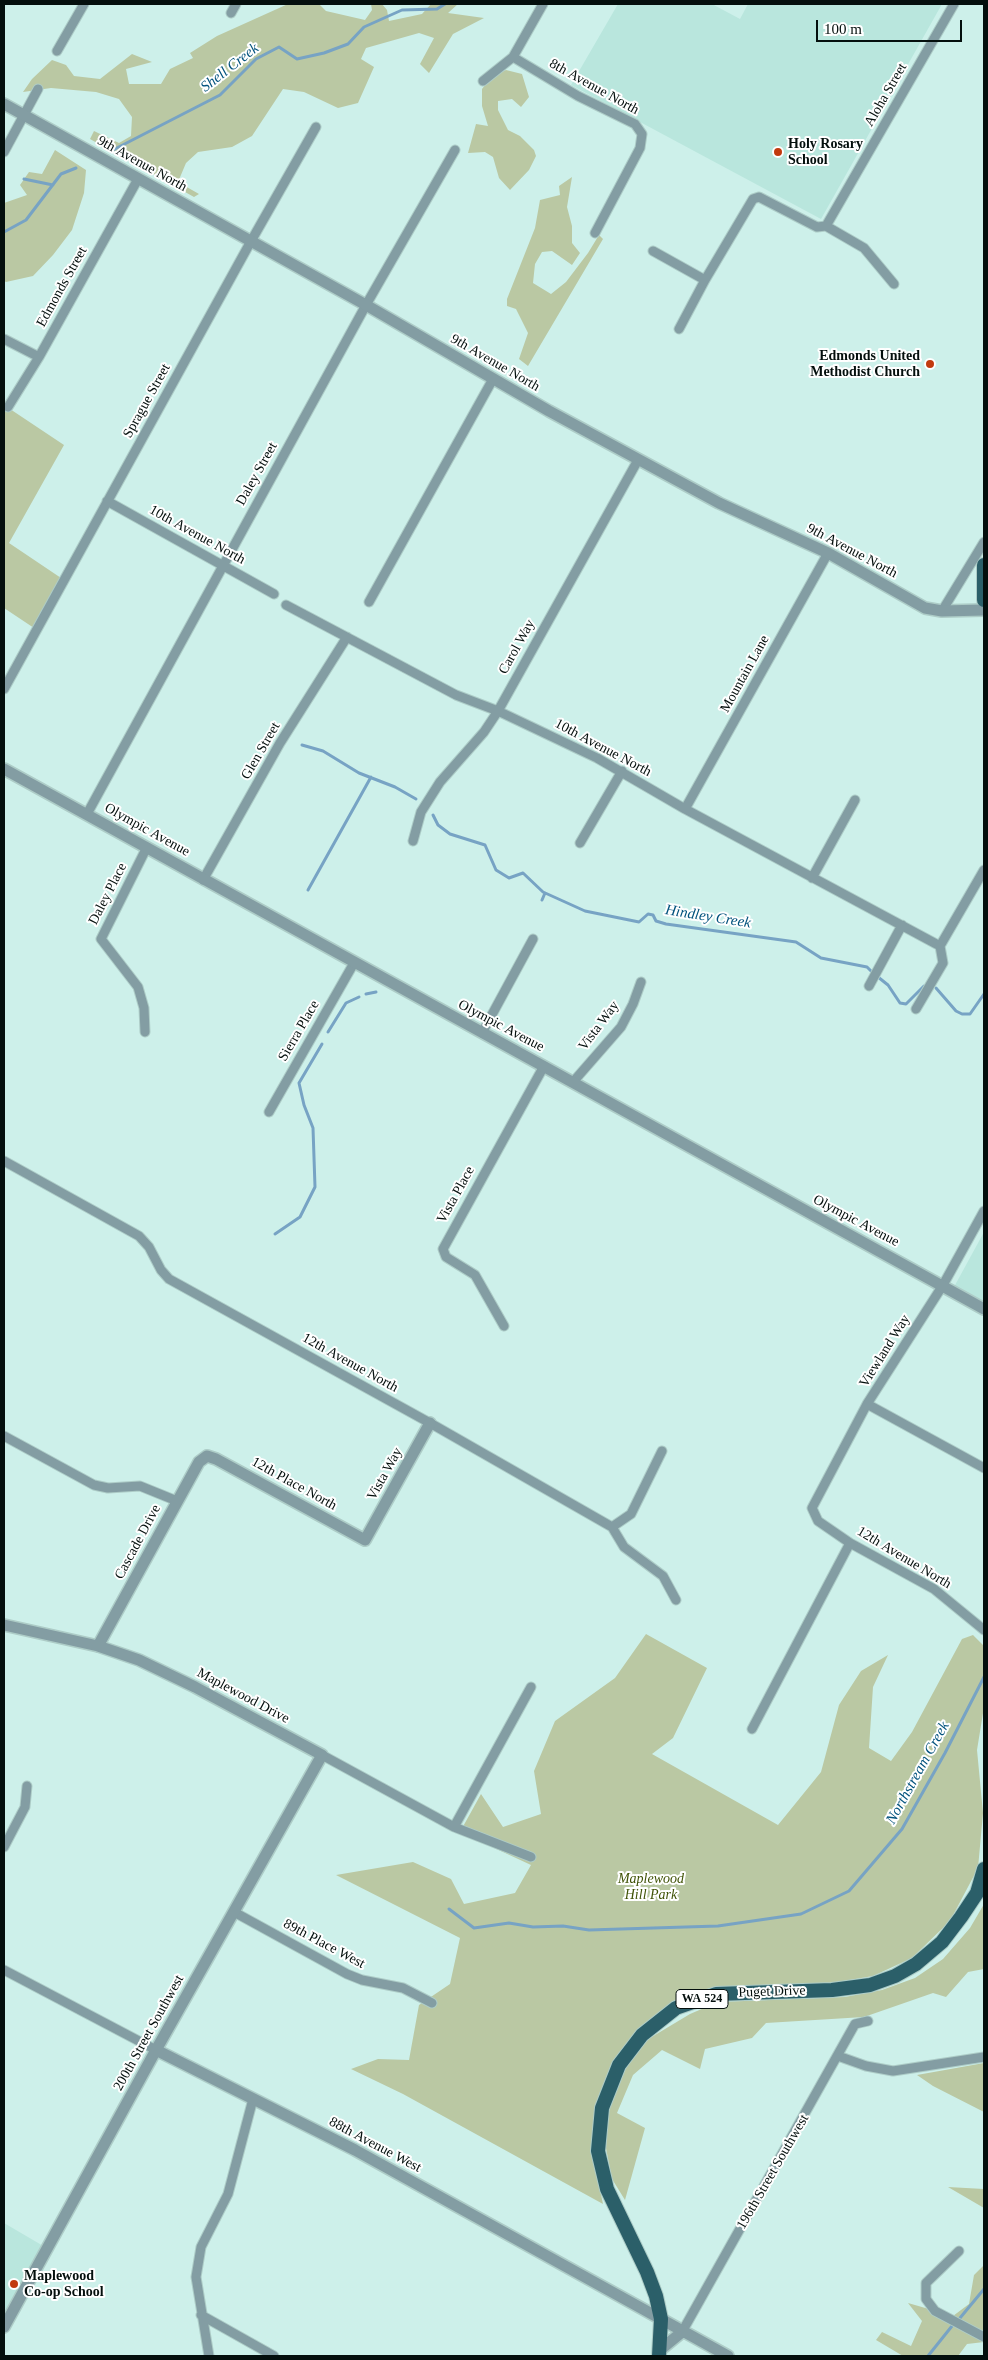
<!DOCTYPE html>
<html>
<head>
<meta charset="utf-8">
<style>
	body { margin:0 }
	#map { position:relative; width:988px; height:2360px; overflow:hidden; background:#cdf0ea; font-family:"Times New Roman",serif }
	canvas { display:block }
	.frame { position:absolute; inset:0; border:5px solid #040f0d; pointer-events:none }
	.scale { position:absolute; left:816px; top:20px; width:146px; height:22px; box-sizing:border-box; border:2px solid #040f0d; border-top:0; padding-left:6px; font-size:15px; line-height:18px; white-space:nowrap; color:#040f0d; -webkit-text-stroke:4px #fff; paint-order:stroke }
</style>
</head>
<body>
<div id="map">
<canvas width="988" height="2360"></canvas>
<div class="frame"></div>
<div class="scale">100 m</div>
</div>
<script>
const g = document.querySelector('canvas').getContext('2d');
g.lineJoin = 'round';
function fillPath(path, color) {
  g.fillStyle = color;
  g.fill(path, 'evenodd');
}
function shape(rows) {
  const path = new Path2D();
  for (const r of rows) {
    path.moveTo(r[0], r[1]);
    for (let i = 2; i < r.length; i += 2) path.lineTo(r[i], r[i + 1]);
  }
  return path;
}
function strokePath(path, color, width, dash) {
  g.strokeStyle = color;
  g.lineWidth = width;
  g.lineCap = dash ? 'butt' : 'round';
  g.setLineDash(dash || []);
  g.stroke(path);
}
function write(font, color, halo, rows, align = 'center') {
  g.font = font + ' "Times New Roman",serif';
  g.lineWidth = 4;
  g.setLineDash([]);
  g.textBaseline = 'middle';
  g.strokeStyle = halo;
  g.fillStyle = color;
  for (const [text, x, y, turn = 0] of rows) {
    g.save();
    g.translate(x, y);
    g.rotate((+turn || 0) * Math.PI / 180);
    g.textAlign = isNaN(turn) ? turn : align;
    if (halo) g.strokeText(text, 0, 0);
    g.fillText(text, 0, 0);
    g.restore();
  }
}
fillPath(shape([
	[618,4,712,4,740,19,748,4,942,4,821,219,571,85],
	[984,1232,984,1304,954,1287],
	[4,2223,45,2247,4,2321]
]), '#b9e6dd');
fillPath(shape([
	[288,4,319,4,326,11,365,20,372,10,371,4,382,4,387,10,389,21,422,14,431,4,458,4,448,13,484,18,453,34,429,73,420,64,434,38,419,33,366,48,361,59,374,67,358,103,338,108,304,92,283,89,252,136,232,147,198,152,186,163,178,182,199,194,194,197,90,139,94,131,119,143,131,136,132,117,119,99,96,92,51,88,23,92,32,79,52,60,66,65,74,76,100,79,132,54,152,62,126,69,129,84,161,84,170,69,193,58,190,53,217,36],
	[506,70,522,74,529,97,521,107,512,99,498,101,498,110,508,130,520,136,534,150,536,156,529,170,510,190,499,178,493,157,485,152,468,153,476,124,488,126,482,106,482,89,492,76],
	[55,150,86,170,84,193,72,230,53,255,33,276,6,282,4,281,4,203,27,195,20,185,29,172,42,174],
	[572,177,567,207,572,226,572,243,580,253,572,265,552,251,542,252,535,264,533,283,551,294,566,282,588,253,599,235,603,239,528,366,519,359,528,333,516,309,507,306,507,299,535,228,540,200,560,195,559,186],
	[4,405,64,445,9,543,64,580,37,630,4,608],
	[646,1634,707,1668,673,1738,652,1754,778,1825,821,1772,839,1705,861,1671,888,1655,873,1687,869,1748,891,1761,912,1732,962,1639,973,1635,984,1646,984,1707,977,1750,983,1813,978,1868,950,1921,912,1958,873,1976,826,1984,711,1988,674,2002,614,2062,592,2151,603,2204,403,2094,351,2069,378,2059,409,2060,419,2005,450,1984,460,1938,336,1875,413,1862,451,1879,464,1904,515,1893,531,1865,460,1832,481,1794,503,1827,541,1814,534,1771,555,1721,615,1678],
	[984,1904,984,1969,968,1972,946,1997,933,1993,864,2017,766,2023,752,2038,705,2049,700,2069,662,2050,633,2075,617,2113,645,2128,625,2200,612,2179,606,2148,607,2118,612,2095,624,2067,645,2041,690,2014,718,2002,845,1997,882,1990,915,1978,943,1959,970,1928],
	[984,2063,984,2112,933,2086,917,2075],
	[948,2187,984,2189,984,2208],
	[984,2265,984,2342,967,2344,958,2356,903,2356,876,2340,882,2332,911,2346,922,2321,908,2303,953,2316,969,2304,974,2275]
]), '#bac8a3');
strokePath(shape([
	[111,151,220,95,256,59,279,47,297,59,324,53,348,44,364,27,402,10,437,9,445,4],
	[24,179,53,185],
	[4,232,26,220,61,174,76,168],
	[302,745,323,751,359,773,395,787,416,799],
	[433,815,438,825,450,834,485,845,496,870,509,878,523,873,543,892,585,911,639,922,648,914,653,915,656,921,666,924,796,942,821,958,867,967,871,971],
	[308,890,371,777],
	[542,900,545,893],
	[878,977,888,985,900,1003,906,1004,924,986],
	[936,988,956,1011,962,1014,970,1014,984,994],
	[366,994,376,992],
	[328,1032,346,1003,359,997],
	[275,1234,300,1217,315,1187,313,1128,304,1105,299,1083,322,1044],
	[449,1909,474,1928,509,1923,533,1927,563,1926,589,1930,718,1926,801,1914,849,1891,902,1829,945,1753,984,1677],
	[960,2318,984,2289],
	[928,2356,952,2326]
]), '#77a3c4', 3);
const minor = shape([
	[231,13,236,4],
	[57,51,84,4],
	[513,57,578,96,635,124,642,134,640,148,595,233],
	[483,81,513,57,543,4],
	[4,152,38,89],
	[826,226,954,4],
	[826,226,864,248,894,284],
	[653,251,705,280],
	[679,329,705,280,753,199,759,197,817,227,826,226],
	[4,339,39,357],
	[8,407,39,357,138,179],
	[107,501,274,594],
	[369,602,493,379],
	[286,605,456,695,498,711,597,758,685,809,940,946],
	[942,611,984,542],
	[4,689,250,243,316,127],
	[685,809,828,553],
	[87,814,366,305,455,150],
	[413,841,421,812,440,782,484,732,498,711,638,460],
	[580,843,622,771],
	[812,878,855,800],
	[203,880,280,743,347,637],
	[940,946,984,870],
	[869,986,902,925],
	[916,1009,943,963,940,946],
	[145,1032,144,1008,138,987,101,939,147,847],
	[482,1033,533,939],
	[573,1082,621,1027,633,1004,641,982],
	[269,1112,354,963],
	[4,1161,139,1236,149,1247,161,1270,169,1279,430,1423,612,1527,624,1547,663,1576,676,1600],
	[984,1211,943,1285,867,1404,812,1508,818,1521,850,1543,934,1589,984,1630],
	[504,1326,475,1275,446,1257,443,1249,544,1066],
	[867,1404,984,1468],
	[4,1436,94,1485,108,1488,140,1486,177,1501],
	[612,1527,631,1514,662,1451],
	[752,1729,850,1543],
	[322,1755,454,1827,531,1857],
	[454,1827,531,1687],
	[4,1847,25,1807,27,1786],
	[234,1912,347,1974,362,1980,403,1988,432,2003],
	[4,1970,156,2050],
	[838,2056,866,2066,893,2071,984,2057],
	[959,2251,926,2283,926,2299,935,2311,984,2337],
	[201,2315,274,2356],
	[682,2332,855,2024,868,2021],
	[209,2356,196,2277,201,2247,228,2194,253,2099]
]);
const tertiary = shape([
	[4,104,366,305,549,411,719,503,828,553,925,608,942,611,984,610],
	[4,769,984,1309],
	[4,1625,98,1646,139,1660,195,1687,322,1755,156,2050,4,2327],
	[98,1646,199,1462,207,1456,216,1459,365,1540,430,1423],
	[156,2050,355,2150,728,2356],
	[660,2350,682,2332]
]);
const primary = shape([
	[984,565,984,600],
	[659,2356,661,2319,656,2296,647,2272,607,2189,598,2151,602,2108,619,2065,642,2035,676,2008,716,1994,832,1990,870,1985,895,1976,916,1964,942,1942,961,1917,977,1893,984,1869]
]);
strokePath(minor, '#adccc7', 11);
strokePath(tertiary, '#adccc7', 14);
strokePath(primary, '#adccc7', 16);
strokePath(minor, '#839da3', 9);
strokePath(tertiary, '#839da3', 11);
strokePath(primary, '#2b5f69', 14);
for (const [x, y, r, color] of [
	[778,152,5,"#c23a0e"],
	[930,364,5,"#c23a0e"],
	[14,2284,5,"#c23a0e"]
]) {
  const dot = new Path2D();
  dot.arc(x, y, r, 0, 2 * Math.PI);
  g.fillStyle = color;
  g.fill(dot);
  strokePath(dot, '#fff', 2);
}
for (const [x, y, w] of [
	[702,1999,52]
]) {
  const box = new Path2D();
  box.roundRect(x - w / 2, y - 9.5, w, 19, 4);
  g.fillStyle = '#fff';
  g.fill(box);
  strokePath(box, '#040f0d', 1);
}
write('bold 12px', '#040f0d', null, [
	["WA 524",702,1999]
]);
write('14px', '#040f0d', '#fff', [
	["8th Avenue North",594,87,29],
	["Aloha Street",886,95,-60],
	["9th Avenue North",142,164,29],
	["Edmonds Street",62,287,-61],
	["9th Avenue North",495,363,30],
	["Sprague Street",147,401,-61],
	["Daley Street",257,474,-61],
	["10th Avenue North",197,535,29],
	["9th Avenue North",852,551,28],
	["Carol Way",517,647,-61],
	["Mountain Lane",745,674,-61],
	["10th Avenue North",603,748,28],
	["Glen Street",261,751,-60],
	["Olympic Avenue",147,830,29],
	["Daley Place",108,894,-63],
	["Olympic Avenue",501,1026,28],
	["Vista Way",599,1026,-53],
	["Sierra Place",299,1031,-60],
	["Vista Place",456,1195,-61],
	["Olympic Avenue",856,1221,28],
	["Viewland Way",885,1351,-58],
	["12th Avenue North",350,1363,29],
	["Vista Way",385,1474,-61],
	["12th Place North",294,1484,29],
	["Cascade Drive",138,1542,-62],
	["12th Avenue North",904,1558,31],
	["Maplewood Drive",243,1696,28],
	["89th Place West",324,1944,28],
	["Puget Drive",772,1992,-2],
	["200th Street Southwest",149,2033,-61],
	["88th Avenue West",375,2145,28],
	["196th Street Southwest",773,2172,-60]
]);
write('bold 14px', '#040f0d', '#fff', [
	["Holy Rosary",788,144],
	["School",788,160],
	["Edmonds United",920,356,"right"],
	["Methodist Church",920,372,"right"],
	["Maplewood",24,2276],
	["Co-op School",24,2292]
], 'left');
write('italic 14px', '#3f5205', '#fff', [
	["Maplewood",651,1879],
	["Hill Park",651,1895]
]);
write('italic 15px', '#02527d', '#fff', [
	["Shell Creek",230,68,-38],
	["Hindley Creek",708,917,9],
	["Northstream Creek",918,1773,-61]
]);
</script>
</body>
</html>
